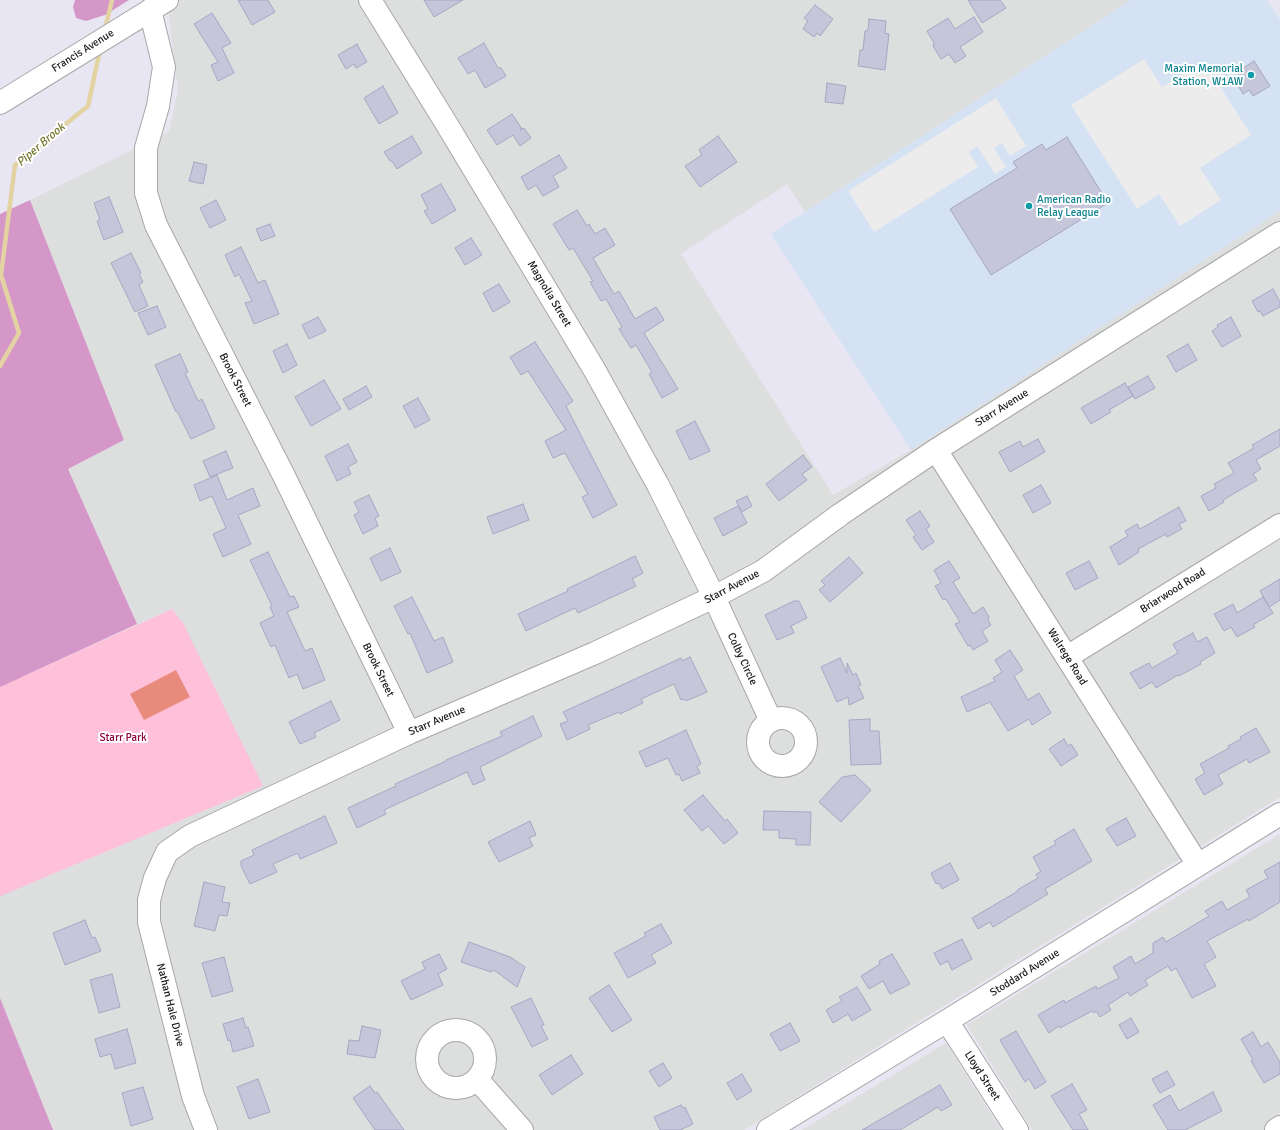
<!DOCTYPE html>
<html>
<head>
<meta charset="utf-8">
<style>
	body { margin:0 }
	canvas { display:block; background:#e8e6f2 }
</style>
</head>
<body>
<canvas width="1280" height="1130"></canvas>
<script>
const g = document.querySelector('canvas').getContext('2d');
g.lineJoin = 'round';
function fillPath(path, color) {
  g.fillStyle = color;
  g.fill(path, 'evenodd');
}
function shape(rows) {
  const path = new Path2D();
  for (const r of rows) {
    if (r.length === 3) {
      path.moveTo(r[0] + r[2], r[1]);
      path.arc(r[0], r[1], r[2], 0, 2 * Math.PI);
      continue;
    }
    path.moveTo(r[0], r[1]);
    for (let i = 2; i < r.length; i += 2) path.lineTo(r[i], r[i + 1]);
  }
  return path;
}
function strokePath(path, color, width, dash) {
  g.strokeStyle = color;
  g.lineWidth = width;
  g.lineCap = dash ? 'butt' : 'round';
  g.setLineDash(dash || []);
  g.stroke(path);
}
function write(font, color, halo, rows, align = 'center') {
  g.font = font + ' Signika,sans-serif';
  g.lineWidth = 4;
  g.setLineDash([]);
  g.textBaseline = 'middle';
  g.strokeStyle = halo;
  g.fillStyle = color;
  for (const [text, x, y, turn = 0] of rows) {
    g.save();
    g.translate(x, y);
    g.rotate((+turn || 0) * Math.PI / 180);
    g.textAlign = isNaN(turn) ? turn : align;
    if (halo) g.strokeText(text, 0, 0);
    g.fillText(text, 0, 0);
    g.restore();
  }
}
fillPath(shape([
	[171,0,1131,0,805,212,787,184,681,254,833,495,911,450,1280,211,1280,797,744,1130,53,1130,0,998,0,896,263,786,172,609,137,624,68,469,124,440,30,200,169,132,178,90,169,17],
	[1280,834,1280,1130,1032,1130,967,1025],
	[946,1043,1001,1130,802,1130]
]), '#dddede');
fillPath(shape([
	[1131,0,1267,0,1280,20,1280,211,911,450,771,234]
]), '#d4e2f4');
fillPath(shape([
	[75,0,129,0,105,15,86,21,76,18,73,7],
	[30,200,124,440,68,469,137,624,22,677,35,881,0,896,0,214],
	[0,998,53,1130,0,1130]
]), '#d597c7');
fillPath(shape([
	[172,609,183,623,263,786,0,896,0,687]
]), '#ffc0d9');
fillPath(shape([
	[176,670,190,697,144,720,130,694]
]), '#e88b7d');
fillPath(shape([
	[1144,59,1162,87,1204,61,1251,135,1200,168,1221,200,1180,226,1159,194,1137,209,1071,105],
	[996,98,1026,146,1010,156,1002,143,994,148,1006,167,995,174,977,146,969,152,978,167,874,232,848,191]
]), '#ececec');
strokePath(shape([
	[105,29,112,0],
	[0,366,19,333,1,275,15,165,88,106,100,50]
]), '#e3d3a2', 4.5);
const building = shape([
	[238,0,268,0,275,12,252,25,238,0],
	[424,0,463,0,434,17,424,0],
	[968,0,1000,0,1006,8,982,23,968,0],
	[815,5,833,19,820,36,817,33,814,37,803,29,808,21,804,18,815,5],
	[212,13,231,43,222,48,234,73,218,81,211,65,218,62,194,24,212,13],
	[974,17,983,32,960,47,966,56,955,63,949,54,941,59,933,46,934,43,927,31,948,18,955,29,974,17],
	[869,19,886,21,885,33,889,34,885,70,858,66,860,50,863,50,865,31,868,30,869,19],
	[484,43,498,68,501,68,506,76,485,88,475,70,468,74,458,58,484,43],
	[357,44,367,62,356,68,354,64,346,69,338,55,357,44],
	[1254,61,1270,86,1253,96,1249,90,1243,94,1236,82,1241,79,1237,72,1254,61],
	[827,83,846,86,843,104,825,102,827,83],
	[383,86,398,113,379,124,364,98,383,86],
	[512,114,522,129,520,130,524,128,531,138,520,146,513,135,497,145,487,130,512,114],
	[412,136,422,153,397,169,392,161,390,161,384,152,412,136],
	[718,136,737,162,700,187,685,166,702,155,699,150,718,136],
	[1067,137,1108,203,991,275,950,209,1017,168,1013,162,1042,144,1046,150,1067,137],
	[559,155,567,168,553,176,559,187,543,196,536,185,528,190,521,177,559,155],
	[194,162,207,165,203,184,189,181,194,162],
	[441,184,456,210,432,224,424,211,428,209,421,195,441,184],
	[109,197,123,232,104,240,97,221,100,220,94,203,109,197],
	[216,200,226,220,210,228,200,208,216,200],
	[577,210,587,226,589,224,595,234,605,228,615,245,593,258,614,294,619,291,635,319,656,307,664,320,644,333,678,389,662,398,649,374,652,372,636,345,631,348,619,329,622,327,606,299,601,301,590,282,593,281,573,248,569,250,553,224,577,210],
	[270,224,275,236,261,241,256,229,270,224],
	[471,238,482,255,465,265,455,248,471,238],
	[241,247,258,283,265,280,279,314,254,324,245,303,252,301,239,274,235,277,225,255,241,247],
	[131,253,141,273,139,274,143,282,139,285,148,306,135,312,111,263,131,253],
	[499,284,510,302,493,312,483,293,499,284],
	[1273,289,1280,302,1280,307,1263,316,1260,311,1258,312,1252,301,1273,289],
	[157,306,166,327,148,335,138,313,157,306],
	[318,317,326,331,309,339,302,325,318,317],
	[1231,317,1241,336,1222,347,1212,331,1218,327,1217,325,1231,317],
	[535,342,573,401,566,406,592,457,617,505,593,518,582,497,588,494,565,453,553,458,545,441,566,430,528,371,521,375,510,357,535,342],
	[287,344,297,365,283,373,273,351,287,344],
	[1188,344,1197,360,1176,372,1167,356,1188,344],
	[180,354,188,372,185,373,198,401,202,399,215,428,191,439,177,411,176,412,155,365,180,354],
	[1148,376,1155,388,1135,399,1128,387,1148,376],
	[324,380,341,409,311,426,295,397,324,380],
	[1125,383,1133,396,1109,410,1111,412,1091,424,1081,408,1125,383],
	[366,386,372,397,349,410,343,399,366,386],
	[418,398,430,420,415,428,403,406,418,398],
	[695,421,710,451,690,460,676,431,695,421],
	[1280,429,1280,446,1256,460,1261,469,1253,474,1257,480,1223,500,1224,502,1209,511,1201,496,1216,488,1214,484,1234,473,1228,463,1254,448,1252,445,1280,429],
	[1038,439,1045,452,1010,472,999,452,1020,441,1023,447,1038,439],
	[348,444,357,462,348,467,351,474,337,481,325,456,348,444],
	[226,451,233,468,210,477,203,461,226,451],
	[803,455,812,467,802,474,807,480,779,501,766,484,803,455],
	[217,475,227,500,253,488,260,506,238,515,251,544,223,557,213,534,226,528,212,496,200,501,194,485,217,475],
	[1041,485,1051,503,1033,513,1023,495,1041,485],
	[369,495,379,516,375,518,378,526,363,534,354,515,359,512,354,502,369,495],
	[747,496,752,506,742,512,736,501,747,496],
	[523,504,529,520,493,534,487,517,523,504],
	[738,506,747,523,723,536,714,518,738,506],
	[1179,507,1186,521,1179,524,1182,529,1167,537,1166,534,1138,549,1139,552,1119,565,1110,547,1128,536,1125,531,1137,524,1140,529,1179,507],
	[920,511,930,526,926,529,934,542,922,550,913,537,916,535,906,520,920,511],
	[390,548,401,572,381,581,370,558,390,548],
	[268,552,290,597,294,596,299,607,287,612,305,651,312,648,325,680,303,689,297,674,289,678,275,645,271,647,260,623,274,616,270,607,272,606,250,560,268,552],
	[635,556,643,573,632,579,636,586,578,613,575,608,526,631,518,614,568,591,567,589,635,556],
	[849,557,863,573,830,602,819,590,825,585,821,581,849,557],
	[949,561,960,578,953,582,973,614,983,607,989,617,988,620,991,625,982,631,988,641,973,650,970,645,968,646,955,624,960,622,946,599,943,600,935,586,941,583,934,570,949,561],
	[1089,561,1098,578,1075,590,1066,573,1089,561],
	[1280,579,1280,600,1269,607,1260,591,1280,579],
	[412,597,434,641,443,637,453,662,427,673,410,633,408,634,394,606,412,597],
	[1263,597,1273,613,1253,625,1255,627,1237,637,1231,627,1224,631,1214,614,1233,604,1237,613,1263,597],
	[794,601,799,601,807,618,791,626,794,633,777,640,765,615,794,601],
	[1193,633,1197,642,1207,637,1215,653,1200,662,1201,664,1179,676,1178,675,1156,688,1152,682,1140,689,1130,673,1149,663,1152,668,1178,653,1173,644,1193,633],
	[1010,650,1023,670,1014,676,1028,700,1039,693,1051,713,1032,725,1029,719,1008,731,990,702,967,712,961,697,995,681,993,678,1002,672,995,660,1010,650],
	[690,657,707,692,686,701,684,699,681,700,674,684,641,699,643,703,620,714,619,712,588,725,590,729,567,740,560,724,568,721,563,712,681,658,682,661,690,657],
	[840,658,847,673,847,663,853,675,856,673,861,685,858,686,864,698,849,705,848,697,837,702,821,667,840,658],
	[331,701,340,720,314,733,316,737,300,744,289,722,331,701],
	[533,716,542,736,480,767,485,780,473,785,467,772,384,810,386,814,357,828,348,808,396,786,395,784,446,761,446,760,502,736,500,732,533,716],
	[870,719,870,731,879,731,881,764,851,765,849,720,870,719],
	[1256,728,1270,752,1249,763,1247,759,1218,775,1223,784,1204,795,1195,779,1205,773,1200,764,1229,748,1228,746,1241,739,1240,737,1256,728],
	[686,730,701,764,697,766,700,773,682,781,679,774,676,775,668,758,646,767,639,752,686,730],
	[1064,739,1068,746,1071,744,1078,755,1061,766,1049,749,1064,739],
	[855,775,871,790,841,822,819,802,842,777,855,775],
	[703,795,725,821,727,819,738,833,724,844,708,826,702,831,684,810,703,795],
	[764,811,811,812,810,845,796,845,796,839,779,838,779,830,763,830,764,811],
	[325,816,337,843,300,859,298,853,273,864,277,872,250,884,241,866,241,861,254,855,252,850,325,816],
	[1126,818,1136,836,1117,846,1106,829,1126,818],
	[530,821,536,835,529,838,533,846,499,862,488,842,530,821],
	[1074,829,1092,861,1045,889,1048,894,993,927,990,922,978,929,972,918,1018,891,1017,890,1038,878,1036,874,1041,872,1033,857,1056,844,1054,841,1074,829],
	[1280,862,1280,902,1249,921,1248,919,1207,941,1216,957,1204,964,1216,986,1192,998,1176,968,1171,971,1168,966,1145,980,1148,985,1130,996,1128,992,1108,1005,1111,1010,1100,1017,1096,1011,1094,1013,1092,1011,1060,1028,1059,1026,1049,1033,1038,1015,1064,1000,1065,1003,1096,986,1097,989,1119,978,1113,967,1131,956,1135,964,1153,953,1153,943,1163,937,1166,942,1209,916,1205,911,1222,901,1227,910,1250,897,1246,890,1268,878,1264,871,1280,862],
	[950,863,959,880,942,889,939,883,936,884,931,873,950,863],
	[204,882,225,887,222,902,230,903,227,916,219,915,215,931,194,926,204,882],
	[85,920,92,938,95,937,101,951,65,965,53,933,85,920],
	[661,924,672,943,651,955,656,963,628,978,614,953,646,936,644,933,661,924],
	[962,939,972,959,952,970,948,961,940,965,934,953,962,939],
	[469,942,510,957,525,967,517,987,494,970,491,972,461,962,469,942],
	[439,954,447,969,438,974,443,985,411,1000,401,981,425,969,422,962,439,954],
	[892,954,910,984,890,994,883,981,869,989,861,976,880,964,879,961,892,954],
	[224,957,233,991,212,997,202,963,224,957],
	[112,974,120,1007,99,1013,90,980,112,974],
	[609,985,632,1020,612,1032,589,998,609,985],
	[857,987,871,1010,852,1021,848,1014,833,1023,826,1010,842,1001,839,997,857,987],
	[531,998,544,1025,541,1026,548,1039,532,1047,511,1007,531,998],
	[243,1018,246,1028,248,1027,254,1046,233,1052,230,1040,228,1041,223,1024,243,1018],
	[1131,1018,1139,1032,1127,1039,1119,1025,1131,1018],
	[790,1023,800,1041,780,1051,770,1034,790,1023],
	[362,1026,381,1030,375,1058,347,1054,349,1040,359,1041,362,1026],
	[127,1029,136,1063,115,1069,111,1054,100,1057,95,1039,127,1029],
	[1016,1031,1046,1082,1035,1089,1029,1079,1025,1082,1000,1040,1016,1031],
	[1253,1032,1261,1047,1268,1042,1280,1062,1280,1074,1264,1083,1251,1061,1253,1060,1241,1039,1253,1032],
	[571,1055,583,1074,552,1095,539,1075,571,1055],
	[663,1063,672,1078,659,1087,649,1071,663,1063],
	[1167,1071,1175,1085,1160,1093,1152,1079,1167,1071],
	[742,1074,752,1091,737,1100,727,1083,742,1074],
	[258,1079,270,1112,249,1119,237,1087,258,1079],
	[1072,1084,1087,1110,1079,1114,1088,1130,1073,1130,1051,1096,1072,1084],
	[940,1085,952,1105,941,1111,938,1107,900,1130,862,1130,940,1085],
	[370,1086,375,1093,377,1092,404,1130,375,1130,353,1098,370,1086],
	[143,1087,153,1119,131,1126,122,1093,143,1087],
	[1213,1092,1222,1111,1185,1130,1168,1130,1153,1105,1170,1095,1179,1111,1213,1092],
	[681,1105,683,1108,685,1107,693,1124,680,1130,660,1130,654,1117,681,1105]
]);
fillPath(building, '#c5c6d9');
strokePath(building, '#a6a8c5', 1);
const minor = shape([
	[370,0,446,123,594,369,658,485,714,597,771,721],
	[150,10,164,67,158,106,146,148,146,193,156,225,283,474,409,733],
	[0,103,167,0],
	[936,450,1198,865],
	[1067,657,1280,525],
	[782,742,24],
	[947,1021,1017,1130],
	[456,1059,29],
	[477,1079,522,1130],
	[206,1130,193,1096,149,922,149,900,155,878,167,852,190,836,409,733,595,653,714,597,763,571,841,514,936,450,1280,233],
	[768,1130,947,1021,1280,814],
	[1276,1130,1280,1127]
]);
strokePath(minor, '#a7a7a7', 24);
strokePath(minor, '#fff', 22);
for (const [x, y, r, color] of [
	[1251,75,4,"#0f9aa8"],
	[1029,206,4,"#0f9aa8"]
]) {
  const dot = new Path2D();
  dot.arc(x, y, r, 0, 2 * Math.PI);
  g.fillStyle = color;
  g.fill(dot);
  strokePath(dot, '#fff', 1.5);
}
write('11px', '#202020', '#fff', [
	["Francis Avenue",83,51,-32],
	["Magnolia Street",549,294,59],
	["Brook Street",235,380,63],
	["Starr Avenue",1002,408,-32],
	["Starr Avenue",732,587,-28],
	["Briarwood Road",1173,591,-32],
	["Walrege Road",1067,657,58],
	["Colby Circle",742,659,65],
	["Brook Street",378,670,64],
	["Starr Avenue",437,721,-23],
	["Stoddard Avenue",1025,973,-32],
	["Nathan Hale Drive",170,1005,76],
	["Lloyd Street",982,1076,57]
]);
write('11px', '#0d838f', '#fff', [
	["Maxim Memorial",1243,69],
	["Station, W1AW",1243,82],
	["American Radio",1037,200,"left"],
	["Relay League",1037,213,"left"]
], 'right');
write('11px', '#8c0138', '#fff', [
	["Starr Park",123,738]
]);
write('italic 12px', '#75762e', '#fff', [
	["Piper Brook",41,145,-41]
]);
</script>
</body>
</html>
